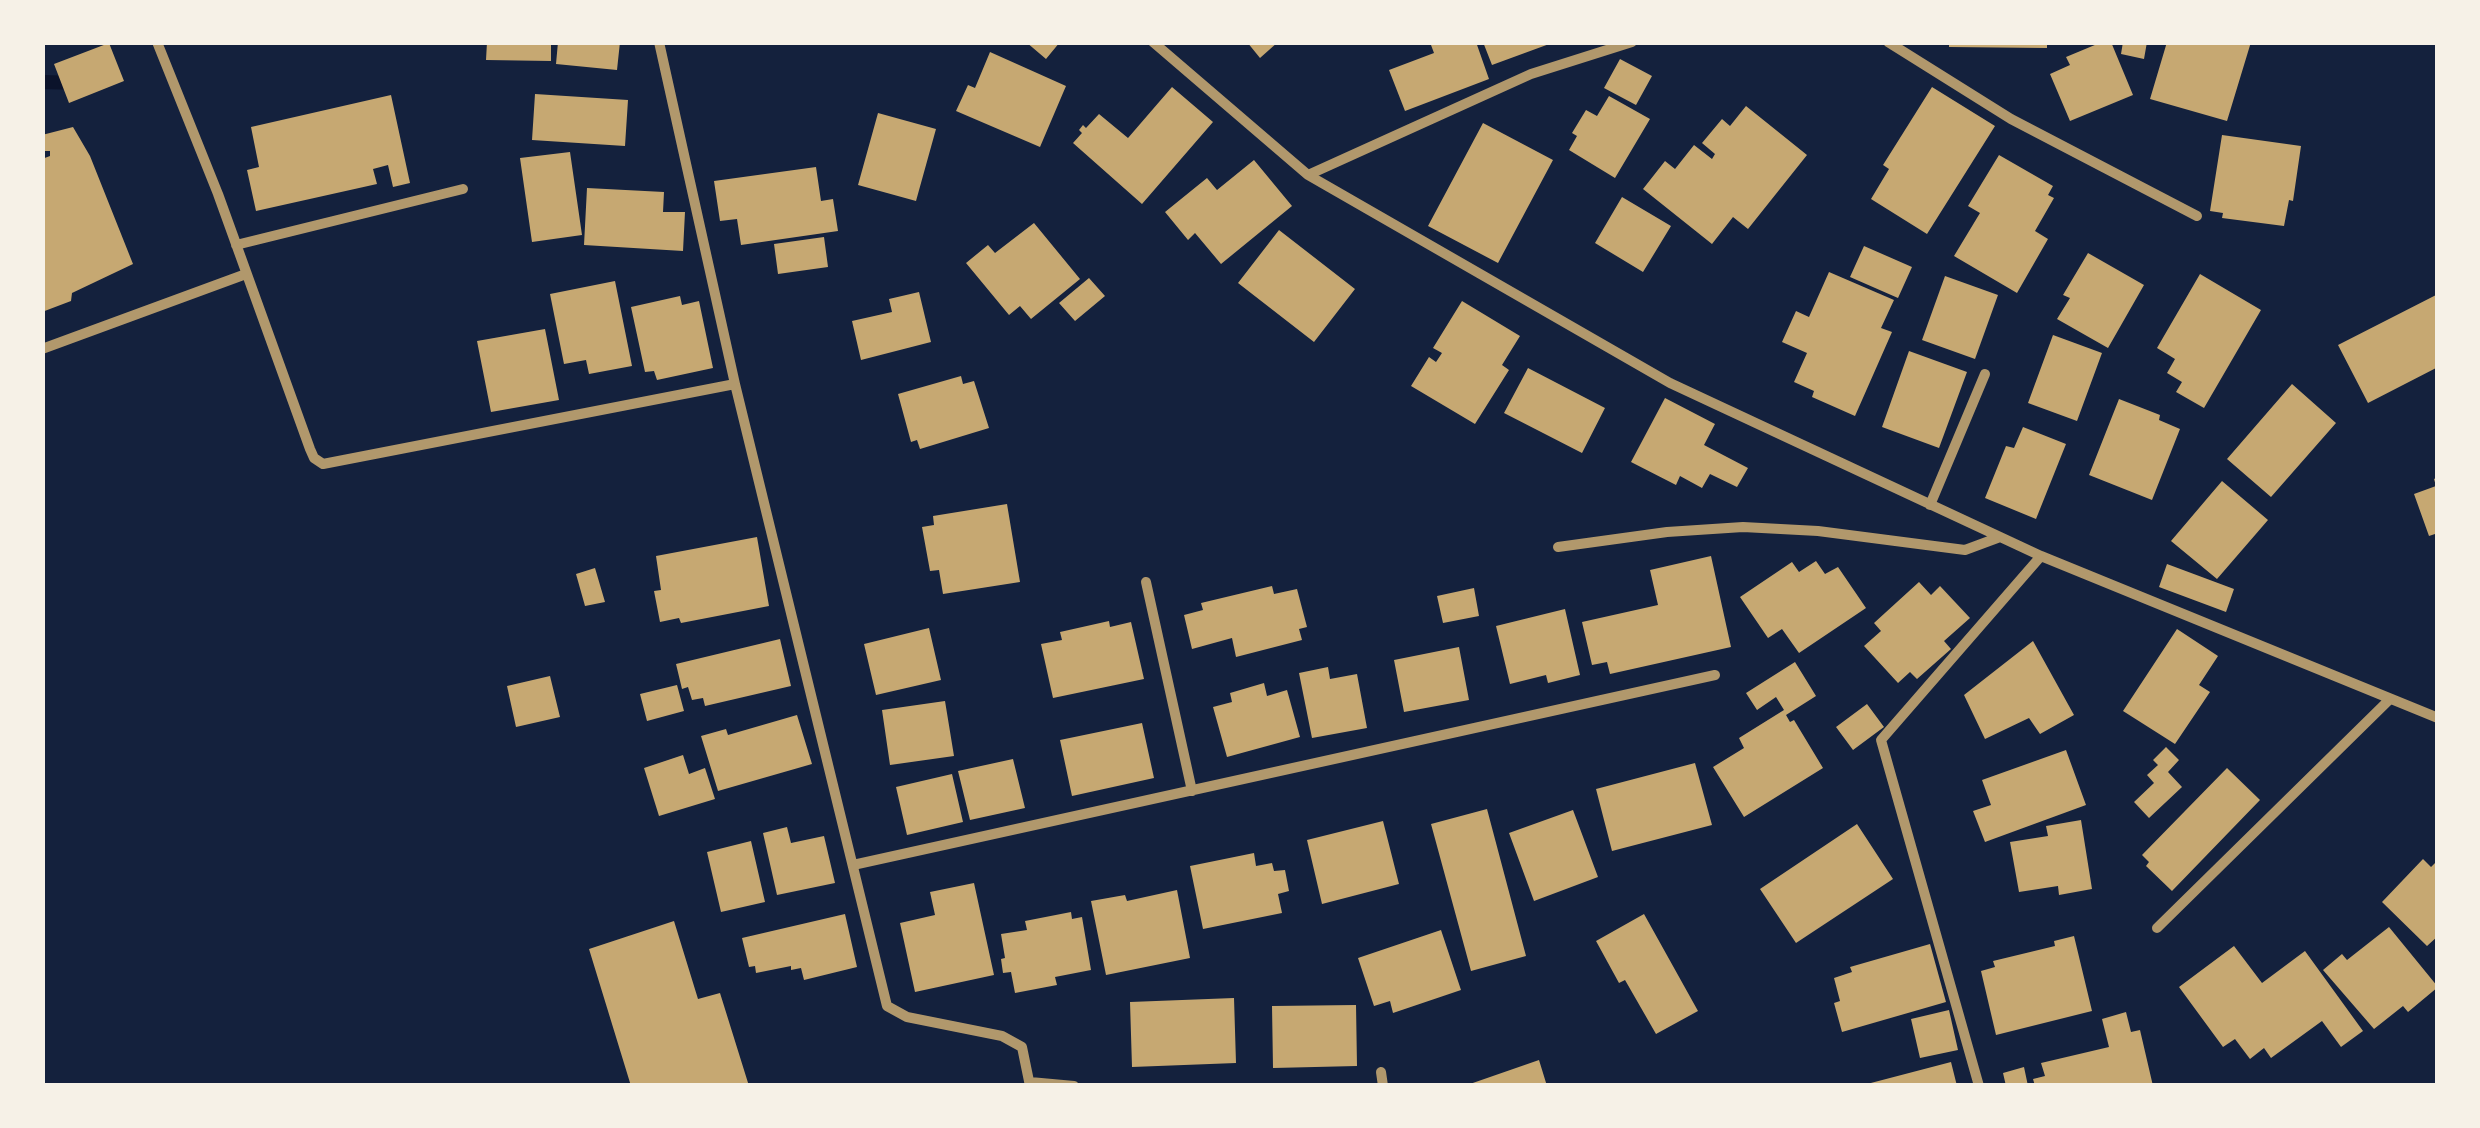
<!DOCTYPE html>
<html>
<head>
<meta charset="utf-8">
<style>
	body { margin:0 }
	#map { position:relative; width:2480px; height:1128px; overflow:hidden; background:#14213d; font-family:"Playfair Display",serif }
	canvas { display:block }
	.frame { position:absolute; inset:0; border:45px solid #f6f1e7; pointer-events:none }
</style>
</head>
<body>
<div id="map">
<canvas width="2480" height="1128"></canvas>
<div class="frame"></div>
</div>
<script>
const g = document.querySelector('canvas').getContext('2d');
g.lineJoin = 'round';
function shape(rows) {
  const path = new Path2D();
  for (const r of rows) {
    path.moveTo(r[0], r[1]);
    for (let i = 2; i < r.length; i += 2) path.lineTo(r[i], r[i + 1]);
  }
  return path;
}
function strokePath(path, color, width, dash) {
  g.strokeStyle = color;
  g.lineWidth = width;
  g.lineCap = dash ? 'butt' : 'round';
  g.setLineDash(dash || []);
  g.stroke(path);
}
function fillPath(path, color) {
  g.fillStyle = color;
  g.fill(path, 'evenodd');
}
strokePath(shape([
	[42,82,77,83]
]), '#0b132b', 14);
fillPath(shape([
	[487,42,551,42,551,61,486,60],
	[558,42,620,42,617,70,556,64],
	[1026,42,1060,42,1046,59],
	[1247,42,1278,42,1260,58],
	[1439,42,1476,42,1489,79,1405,111,1389,70,1434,53,1431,45],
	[1483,42,1552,42,1552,43,1492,65],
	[1949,42,2047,42,2047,48,1949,47],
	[2102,42,2111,42,2133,95,2070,121,2050,74,2070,65,2066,57],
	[2123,42,2147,42,2144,59,2121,54],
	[2167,42,2251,42,2227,121,2150,99],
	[109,43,124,81,69,103,54,64],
	[990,52,1066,86,1040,147,956,111,968,85,975,88],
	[1620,59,1652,76,1636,105,1604,88],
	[1172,87,1213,122,1142,204,1073,143,1082,133,1079,130,1083,125,1086,128,1099,114,1128,138],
	[1932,87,1995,126,1927,234,1871,199,1889,169,1883,165],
	[535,94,628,100,625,146,532,140],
	[391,95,410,183,393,187,388,165,373,169,377,184,256,211,247,170,259,167,251,127],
	[1609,96,1650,119,1615,178,1569,150,1577,136,1572,133,1586,110,1597,116],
	[1746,106,1807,155,1748,229,1733,217,1712,244,1643,189,1665,161,1675,169,1694,145,1712,159,1715,154,1702,143,1722,119,1730,126],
	[878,113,936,129,916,201,858,185],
	[1483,123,1553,160,1498,263,1428,226],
	[73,127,90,156,133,264,72,293,71,301,42,312,42,159,50,156,50,151,42,151,42,135],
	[2222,135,2301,146,2293,201,2289,200,2284,226,2222,218,2223,213,2210,211],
	[570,152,582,235,532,242,520,158],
	[1999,155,2053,186,2048,195,2054,198,2035,231,2048,239,2017,293,1954,256,1980,213,1968,206],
	[1254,160,1292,206,1221,264,1195,233,1188,240,1165,212,1207,178,1217,190],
	[816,167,821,201,833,199,838,231,741,245,737,219,720,221,714,181],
	[587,188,664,192,663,212,685,212,683,251,584,245],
	[1622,197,1671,226,1643,272,1595,243],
	[1034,223,1080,279,1031,319,1020,306,1009,315,966,263,988,245,995,253],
	[1279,230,1355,289,1314,342,1238,283],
	[824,237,828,267,778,274,774,244],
	[1864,246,1912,267,1898,298,1850,277],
	[2088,253,2144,285,2108,348,2057,319,2070,298,2063,295],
	[1829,272,1894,300,1881,328,1892,332,1855,416,1812,397,1814,391,1794,382,1807,353,1782,342,1796,311,1809,317],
	[2200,274,2261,310,2204,408,2176,392,2182,382,2167,373,2175,359,2157,348],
	[1945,276,1998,295,1975,359,1922,340],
	[1089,278,1105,296,1075,321,1059,303],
	[615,281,632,366,589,374,586,360,564,364,550,294],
	[919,292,931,342,861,360,852,321,892,312,889,299],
	[2438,294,2438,367,2368,403,2338,345],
	[680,296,682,305,699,301,713,368,657,380,654,371,645,372,631,307],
	[1462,301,1520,336,1502,365,1509,370,1475,424,1411,386,1429,357,1436,362,1442,353,1433,348],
	[545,329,559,400,491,412,477,341],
	[2053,335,2102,353,2077,421,2028,403],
	[1909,351,1967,372,1939,448,1882,427],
	[1528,368,1605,408,1582,453,1504,413],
	[961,376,963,384,974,381,989,428,920,449,917,440,911,442,898,394],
	[2292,384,2336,423,2271,497,2227,459],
	[1665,398,1715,424,1704,445,1748,468,1737,487,1710,474,1702,488,1680,476,1676,485,1631,462],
	[2119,399,2160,415,2159,420,2180,429,2152,500,2089,475],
	[2023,427,2066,444,2036,519,1985,498,2006,446,2014,448],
	[2438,477,2438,533,2429,536,2414,494,2436,486,2434,479],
	[2222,481,2268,520,2217,579,2171,541],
	[1007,504,1020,582,943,594,939,570,930,571,922,527,934,525,933,516],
	[757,537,769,606,681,623,679,618,660,622,654,591,661,590,656,556],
	[1711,556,1731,647,1610,674,1607,662,1592,665,1582,622,1658,605,1650,570],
	[1816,561,1825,574,1838,567,1866,608,1799,653,1782,629,1768,638,1740,597,1792,562,1799,572],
	[2167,564,2234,589,2226,612,2159,587],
	[595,568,605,602,585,606,576,574],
	[1919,582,1931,595,1940,586,1970,618,1944,641,1951,649,1917,679,1910,672,1898,683,1864,646,1881,631,1874,623],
	[1272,586,1274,594,1297,589,1307,627,1299,629,1302,640,1236,657,1232,638,1192,649,1184,615,1203,610,1201,603],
	[1474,588,1479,616,1443,623,1437,596],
	[1565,609,1580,675,1548,683,1546,675,1510,684,1496,626],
	[1109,621,1110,627,1131,622,1144,679,1053,698,1041,644,1062,640,1060,632],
	[929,628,941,680,876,695,864,644],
	[2177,629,2218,656,2199,685,2210,692,2175,744,2123,711],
	[780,639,791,686,705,706,703,698,692,700,688,687,682,689,676,664],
	[2033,641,2074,715,2040,734,2029,718,1985,739,1964,695],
	[1459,647,1469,700,1404,712,1394,660],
	[1795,662,1816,696,1786,715,1790,722,1794,720,1823,768,1744,817,1713,767,1744,748,1739,738,1784,710,1776,697,1757,710,1746,693],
	[1328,667,1330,679,1357,674,1367,728,1312,738,1299,673],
	[550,676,560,717,516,727,507,686],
	[1264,683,1267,696,1287,690,1300,737,1227,757,1213,707,1232,702,1230,693],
	[677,685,684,711,647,721,640,694],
	[945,701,954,756,890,765,882,710],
	[1867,704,1884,727,1853,750,1836,727],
	[797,715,812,764,718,791,701,736,726,729,728,735],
	[1142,723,1154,778,1072,796,1060,740],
	[2166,747,2179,760,2168,772,2182,787,2149,818,2134,802,2154,783,2147,775,2158,765,2153,760],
	[2066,750,2086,805,1985,842,1973,811,1991,805,1982,780],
	[683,755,689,774,705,768,715,799,659,816,644,768],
	[1013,759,1025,808,970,820,958,771],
	[1695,763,1712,825,1612,851,1596,789],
	[2227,768,2260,800,2172,891,2146,866,2149,862,2142,855],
	[952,774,963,822,907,835,896,787],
	[1487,809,1526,956,1471,971,1431,824],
	[1573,810,1598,877,1534,901,1509,833],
	[2081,820,2092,889,2059,895,2058,886,2019,892,2010,842,2048,836,2046,826],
	[1383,821,1399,884,1322,904,1307,840],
	[1857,824,1893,879,1796,943,1760,889],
	[787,827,791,843,824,836,835,883,777,895,763,833],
	[751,841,765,902,721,912,707,852],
	[1254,853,1256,866,1272,863,1274,871,1285,870,1289,891,1278,894,1282,913,1203,929,1190,866],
	[2423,859,2431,867,2438,860,2438,936,2427,946,2382,902],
	[974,883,994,975,915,992,900,923,935,915,930,892],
	[1177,890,1190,958,1106,975,1091,901,1125,895,1127,901],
	[1071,912,1072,919,1082,917,1091,970,1055,977,1057,985,1015,993,1011,972,1003,973,1001,959,1005,958,1001,934,1027,930,1025,921],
	[845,914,857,967,804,980,801,968,791,970,791,966,756,973,755,966,749,967,742,938],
	[1644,914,1698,1011,1656,1034,1625,980,1619,983,1596,941],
	[674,921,698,999,720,993,749,1086,631,1086,589,949],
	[2389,927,2438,987,2408,1012,2403,1006,2374,1029,2323,970,2342,954,2347,960],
	[1441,930,1461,990,1393,1013,1390,1001,1374,1006,1358,958],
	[2074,936,2092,1011,1996,1035,1981,971,1995,967,1993,961,2055,946,2054,941],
	[1930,944,1946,1002,1842,1032,1834,1003,1840,1001,1834,978,1852,972,1850,967],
	[2234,946,2262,983,2305,951,2363,1031,2341,1047,2322,1021,2271,1058,2264,1048,2250,1059,2235,1039,2223,1047,2179,987],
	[1234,998,1236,1063,1132,1067,1130,1002],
	[1356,1005,1357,1066,1273,1068,1272,1006],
	[1949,1010,1958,1050,1920,1058,1911,1019],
	[2126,1012,2131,1032,2140,1030,2153,1086,2035,1086,2033,1079,2045,1076,2041,1063,2109,1047,2102,1019],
	[1539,1060,1547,1086,1467,1086,1467,1085],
	[1951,1062,1957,1086,1867,1086,1867,1084],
	[2024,1067,2028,1086,2006,1086,2003,1073]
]), '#c6a872');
strokePath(shape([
	[157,42,218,194,310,449,314,458,323,464,735,384],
	[659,42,735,384,887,1006,907,1017,1002,1036,1022,1047,1030,1086],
	[1153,42,1308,175,1670,383,2041,556,2438,718],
	[1888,42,2011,119,2197,216],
	[1308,175,1531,74,1632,42],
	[236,245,463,189],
	[42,349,246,274],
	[1930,505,1985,374],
	[1558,547,1667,532,1743,527,1818,531,1965,550,2000,537],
	[1146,582,1192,791],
	[853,865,1715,675],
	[2157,928,2389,700],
	[1381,1072,1383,1086],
	[1030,1082,1074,1086],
	[1979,1086,1881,740,2041,556]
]), '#b1986c', 10);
</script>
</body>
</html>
